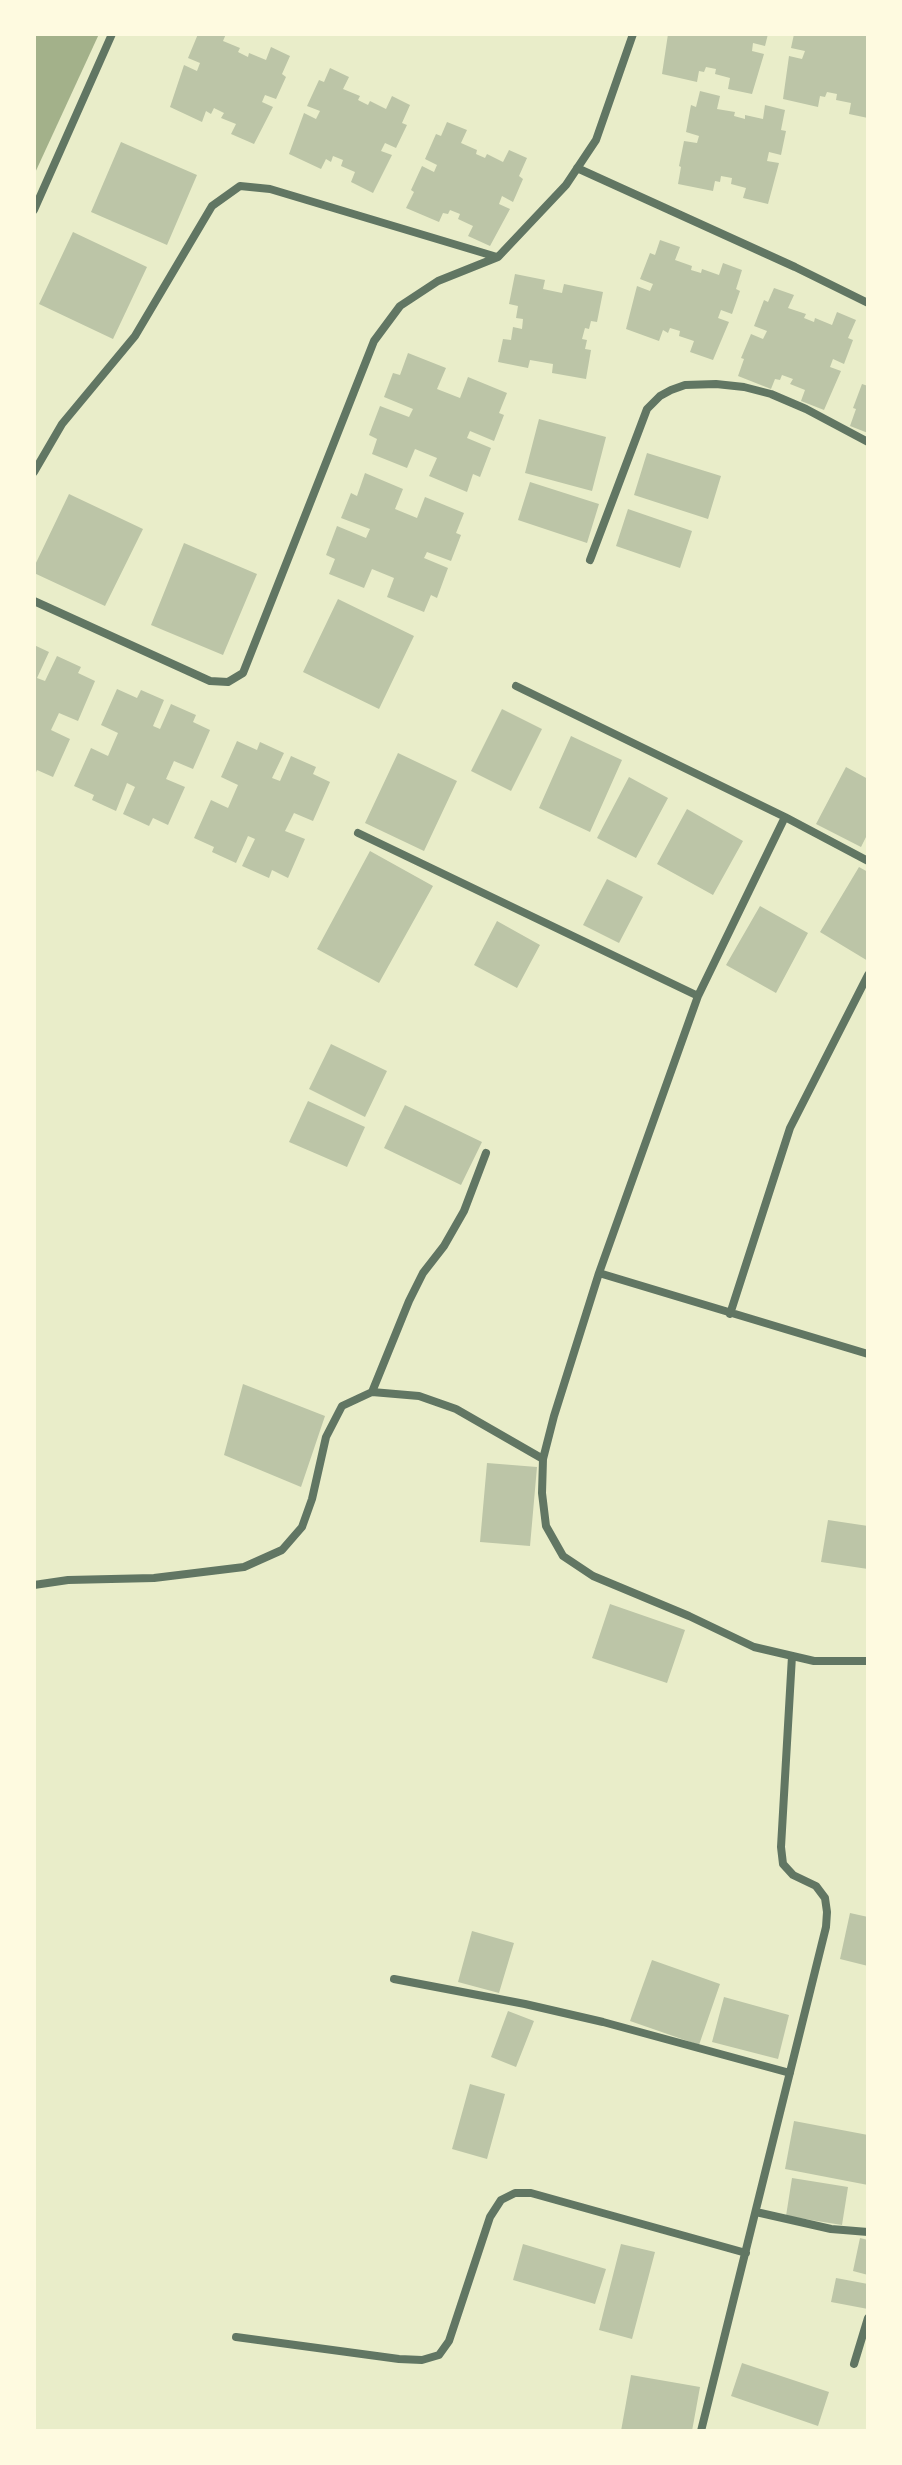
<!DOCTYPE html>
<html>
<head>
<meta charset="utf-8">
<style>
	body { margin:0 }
	#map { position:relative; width:902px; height:2465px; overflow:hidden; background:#e9edc9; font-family:"Open Sans",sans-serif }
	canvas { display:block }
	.frame { position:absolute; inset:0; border:36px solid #fefae0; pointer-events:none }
</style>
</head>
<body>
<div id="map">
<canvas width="902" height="2465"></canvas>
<div class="frame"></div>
</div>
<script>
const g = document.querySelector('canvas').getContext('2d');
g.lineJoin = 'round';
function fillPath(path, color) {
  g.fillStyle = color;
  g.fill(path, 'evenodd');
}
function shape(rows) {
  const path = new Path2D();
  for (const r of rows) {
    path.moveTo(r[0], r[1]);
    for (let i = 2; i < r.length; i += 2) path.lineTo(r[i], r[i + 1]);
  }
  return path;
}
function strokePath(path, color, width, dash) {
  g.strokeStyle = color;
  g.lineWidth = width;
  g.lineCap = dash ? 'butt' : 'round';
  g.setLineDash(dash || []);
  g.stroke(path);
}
fillPath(shape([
	[34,34,99,34,34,175]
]), '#a3b18a');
fillPath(shape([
	[198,34,226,34,223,41,240,48,238,52,248,57,249,53,266,60,271,47,290,56,282,74,286,77,276,99,265,95,262,102,273,107,254,144,231,134,236,124,221,118,224,113,214,108,211,114,206,111,202,122,170,107,184,65,197,71,200,63,188,58],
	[668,34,768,34,765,46,753,43,752,51,764,54,752,94,728,89,730,78,715,74,716,69,706,67,704,72,699,71,697,82,662,74],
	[794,34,868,34,868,118,849,114,851,103,836,100,837,94,827,92,825,97,820,96,818,107,783,99,789,56,802,59,805,51,791,48],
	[330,68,349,77,343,89,360,96,358,100,368,105,370,101,386,109,392,96,410,105,402,123,407,125,396,148,385,143,381,151,392,155,373,193,351,182,355,172,341,166,343,160,333,156,331,162,326,159,321,169,289,154,304,113,316,119,320,111,307,106,319,80,324,82],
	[700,91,720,96,717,109,735,112,734,116,745,119,745,115,763,119,765,105,785,110,781,130,786,131,781,155,769,152,767,161,779,163,768,204,743,198,746,188,731,184,732,178,721,176,720,182,715,181,713,191,678,184,681,167,679,166,684,141,697,143,699,136,686,132,691,105,696,107],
	[447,122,467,130,461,143,477,150,476,154,485,158,487,154,503,162,509,150,527,158,519,176,523,179,513,202,502,196,499,204,510,209,490,246,468,236,473,226,458,219,460,214,450,210,448,214,443,213,439,222,406,208,414,192,411,190,422,166,434,172,437,165,425,159,436,134,441,136],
	[121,142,197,175,167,245,91,212],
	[73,232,147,267,113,339,39,304],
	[660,240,680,247,675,260,692,266,691,270,701,273,702,269,719,275,723,263,742,270,736,289,740,291,732,314,721,310,718,318,729,322,713,360,690,352,694,341,679,336,680,331,670,328,668,333,663,330,659,341,626,329,637,286,650,291,653,284,640,279,650,253,655,255],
	[515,274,545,280,543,289,562,293,564,284,603,292,597,322,591,321,589,329,585,328,582,339,587,340,585,349,591,350,586,379,552,373,553,364,530,360,528,368,498,362,503,339,511,340,513,327,522,329,523,319,516,318,518,306,509,304],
	[774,288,794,295,788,308,806,314,804,318,814,322,815,318,832,325,837,312,856,320,848,338,853,340,844,364,833,359,830,367,841,371,824,410,801,401,805,390,790,384,793,379,782,375,780,380,775,379,771,389,738,376,744,359,741,358,751,334,763,339,767,331,754,326,764,300,768,302],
	[408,353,446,368,437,389,460,398,468,377,507,393,499,413,504,415,494,441,470,431,467,438,491,448,480,477,473,474,467,492,429,476,437,458,415,449,407,468,372,454,377,439,369,435,380,406,409,417,413,409,384,397,393,373,400,375],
	[862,384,868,386,868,433,850,426,856,409,853,408],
	[539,419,606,437,592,491,525,473],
	[647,453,721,476,708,519,634,495],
	[365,473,403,489,395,509,417,518,425,497,464,513,456,533,461,535,451,561,427,552,424,558,448,568,437,598,431,595,424,612,387,597,394,578,372,569,364,588,329,574,335,559,326,555,337,526,366,538,370,529,341,518,351,493,357,496],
	[530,482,599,504,587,543,518,520],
	[69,494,143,529,105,606,34,573,34,567],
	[628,509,692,531,680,568,616,546],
	[184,543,257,574,223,655,151,625],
	[338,599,414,636,379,709,303,672],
	[34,645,49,652,37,678,45,681,57,656,81,667,78,673,95,681,78,721,59,713,51,730,70,739,53,777,37,770,34,777],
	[117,689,137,698,141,690,164,700,153,726,160,729,171,704,196,715,193,722,210,730,193,769,174,761,166,779,185,787,168,825,153,818,149,826,123,814,135,787,127,783,116,811,92,800,94,795,74,786,91,748,108,756,118,733,101,725],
	[502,709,542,729,511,791,471,771],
	[571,736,622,760,590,832,539,808],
	[237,741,257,750,260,742,284,753,272,778,280,781,291,756,316,767,313,774,330,782,313,821,294,813,285,831,305,839,288,878,272,870,269,878,242,866,255,839,248,836,236,863,212,852,214,847,194,838,211,800,228,808,238,785,221,777],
	[398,753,457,781,424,851,365,823],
	[846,767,868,779,868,833,861,847,816,824],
	[629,777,668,798,636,858,597,838],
	[687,809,743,841,713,895,657,864],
	[370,851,433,886,379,983,317,949],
	[859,867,868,872,868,961,820,932],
	[607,879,643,897,619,943,583,925],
	[760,906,808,933,776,993,726,965],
	[497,921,540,945,517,988,474,965],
	[331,1044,387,1071,365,1117,309,1089],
	[308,1101,365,1127,347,1167,289,1142],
	[405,1105,482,1142,461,1185,384,1148],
	[243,1384,325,1416,301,1487,224,1455],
	[487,1463,537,1467,530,1546,480,1542],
	[828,1520,868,1526,868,1569,821,1562],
	[610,1604,685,1630,667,1683,592,1658],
	[850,1913,868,1917,868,1966,840,1959],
	[472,1931,514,1943,499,1993,458,1982],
	[652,1960,720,1984,699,2045,630,2021],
	[724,1997,789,2015,778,2059,712,2042],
	[508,2011,534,2021,516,2067,491,2057],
	[470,2084,505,2094,487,2159,452,2149],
	[794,2121,868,2135,868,2185,785,2169],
	[792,2178,848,2187,842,2225,786,2216],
	[860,2238,868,2240,868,2275,853,2271],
	[523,2244,606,2269,595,2304,513,2280],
	[621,2244,655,2252,632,2339,599,2330],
	[836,2278,868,2284,868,2309,831,2302],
	[742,2363,829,2392,818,2426,731,2396],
	[631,2375,700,2387,692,2431,621,2431]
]), '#bcc5a7');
strokePath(shape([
	[577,168,795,267,868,303],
	[34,210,112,34],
	[34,472,62,424,135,336,212,206,240,186,270,189,497,257],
	[590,560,647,409,660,396,671,390,685,385,716,384,744,387,771,394,806,409,868,442],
	[34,601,210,681,228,682,243,673,374,341,400,306,438,281,498,257,566,185,596,140,633,34],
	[516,686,785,817,868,861],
	[785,817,698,996,599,1273,554,1416,543,1459,542,1493,546,1526,563,1556,593,1576,689,1616,754,1647,814,1661,868,1661],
	[358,833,698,996],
	[599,1273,868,1354],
	[730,1314,790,1128,868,975],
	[372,1392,409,1301,423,1273,444,1246,464,1211,486,1153],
	[34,1585,68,1580,154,1578,244,1567,282,1550,302,1527,312,1499,326,1437,342,1406,372,1392,419,1396,456,1409,543,1459],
	[394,1979,525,2004,603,2022,790,2073],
	[756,2212,831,2229,868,2232],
	[236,2337,399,2359,422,2360,439,2355,449,2341,490,2217,501,2200,515,2193,531,2193,746,2253],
	[854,2364,868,2318],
	[701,2431,826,1927,827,1912,825,1898,816,1886,793,1875,783,1864,781,1847,792,1656]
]), '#617663', 8);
</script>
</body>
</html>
